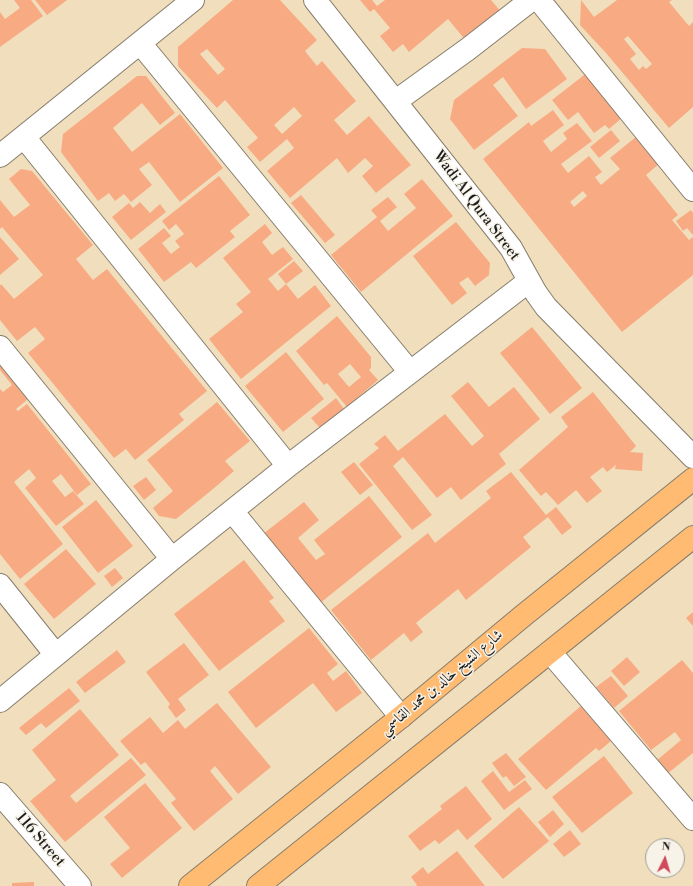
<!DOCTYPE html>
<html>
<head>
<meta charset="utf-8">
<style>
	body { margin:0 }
	#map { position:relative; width:693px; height:886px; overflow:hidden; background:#f0debd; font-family:"Libre Bodoni",serif }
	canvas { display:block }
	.north { position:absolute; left:645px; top:838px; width:40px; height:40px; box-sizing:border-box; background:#f7f3e8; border:1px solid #9f9d96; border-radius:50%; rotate:5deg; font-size:11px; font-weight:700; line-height:16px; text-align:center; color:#1c1c1c }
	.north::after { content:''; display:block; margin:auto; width:14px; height:18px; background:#d1495b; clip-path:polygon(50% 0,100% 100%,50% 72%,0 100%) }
</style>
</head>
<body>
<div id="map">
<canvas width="693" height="886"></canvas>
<div class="north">N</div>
</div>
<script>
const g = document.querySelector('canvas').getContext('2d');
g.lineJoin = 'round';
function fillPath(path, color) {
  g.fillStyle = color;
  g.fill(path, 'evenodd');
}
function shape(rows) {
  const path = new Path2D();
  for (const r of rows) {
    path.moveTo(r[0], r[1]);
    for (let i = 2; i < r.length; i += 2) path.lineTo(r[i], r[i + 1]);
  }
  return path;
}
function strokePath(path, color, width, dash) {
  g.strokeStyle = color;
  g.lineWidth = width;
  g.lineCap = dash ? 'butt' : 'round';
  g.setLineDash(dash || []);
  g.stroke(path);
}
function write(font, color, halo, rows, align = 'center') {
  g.font = font + ' "Libre Bodoni",Amiri,serif';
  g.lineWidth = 3;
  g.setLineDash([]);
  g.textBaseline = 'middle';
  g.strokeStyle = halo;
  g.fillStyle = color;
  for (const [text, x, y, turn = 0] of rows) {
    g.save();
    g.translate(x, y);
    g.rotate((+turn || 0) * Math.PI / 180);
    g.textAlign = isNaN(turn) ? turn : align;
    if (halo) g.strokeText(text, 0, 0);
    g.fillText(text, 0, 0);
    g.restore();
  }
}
fillPath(shape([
	[14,0,31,0,43,16,0,47,0,12,5,19,20,8],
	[35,0,67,0,47,15],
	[233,0,280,0,317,40,305,51,317,66,322,61,356,101,334,120,347,135,369,116,411,165,376,193,362,176,373,166,365,158,348,173,337,158,290,198,267,171,294,148,287,139,260,162,247,147,258,138,225,100,217,108,178,66,178,47],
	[207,49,225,69,218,75,200,54],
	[294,107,302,116,282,134,274,125],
	[360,0,372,0,377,6,385,0,491,0,502,13,467,42,448,19,409,52,403,44,393,52,380,36,390,28,374,9,370,12],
	[581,0,594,17,617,0,672,0,669,2,689,26,693,22,693,107,669,128,606,53,580,25],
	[628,36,652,64,646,69,643,66,639,70,630,59,636,54,624,39],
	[522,48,545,49,567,79,526,109,503,77,493,85,518,116,474,150,450,119,454,100],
	[588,72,623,117,609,129,605,125,594,133,578,112,568,120,552,100],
	[137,76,146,76,175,113,160,125,142,103,113,128,132,152,180,114,223,168,180,202,149,162,139,169,152,185,131,202,124,194,115,201,109,193,98,201,61,152,63,134],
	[553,110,564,125,543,141,551,152,567,139,563,133,577,123,592,141,561,164,568,173,589,156,602,172,595,177,601,185,620,169,610,158,637,136,659,164,646,175,678,215,672,220,689,240,693,237,693,275,622,332,483,159,529,122,531,126],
	[583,191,587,196,574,207,570,202],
	[611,130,620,141,599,158,590,147],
	[21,169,32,171,93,245,76,259,93,280,107,269,207,391,179,414,184,420,135,460,126,449,114,458,28,353,45,339,35,327,17,341,0,320,0,286,1,284,14,299,43,275,2,227,0,229,0,200,14,217,30,205,9,179],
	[219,176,250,215,230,231,235,237,196,268,191,262,164,282,138,249,164,228,171,236,162,243,171,254,180,247,175,241,184,234,176,224,169,230,162,221],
	[422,179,453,216,361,292,331,255,377,217,371,210,388,197,397,207,380,221,388,231,416,208,404,194],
	[301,195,335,235,325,243,291,203],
	[140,202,150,213,160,204,166,212,131,240,112,217,129,203,133,208],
	[691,210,693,213,693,235,687,228,683,231,676,221],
	[456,222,490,263,489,275,475,286,468,277,459,283,467,293,452,305,413,256],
	[265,224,272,233,262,242,272,255,283,247,293,259,268,279,278,291,286,284,298,299,315,285,331,306,241,379,209,339,243,312,236,304,251,292,223,258],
	[0,237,19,259,0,275],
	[294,261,303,271,286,284,278,274],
	[337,316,371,357,371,368,369,370,378,380,347,407,327,383,324,385,296,351],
	[350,364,361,377,349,387,338,374],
	[532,327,582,388,550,414,500,353],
	[0,351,34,394,16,409,18,411,27,404,91,484,77,495,61,474,52,481,65,497,73,491,84,504,56,526,25,488,36,478,29,469,14,482,63,544,20,579,0,554,0,389,3,392,12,385,0,370],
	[286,352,324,399,283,432,245,386],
	[468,382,489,407,514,387,540,419,499,454,506,464,461,500,451,487,437,498,403,457,393,466,432,515,412,530,359,464,379,448,374,444,385,435,398,451,445,414,472,446,484,436,451,396],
	[593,392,636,446,630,452,643,453,642,471,615,469,616,465,607,472,603,467,590,477,602,491,587,503,576,490,558,505,546,492,541,496,519,470,568,427,561,417],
	[336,398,344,409,320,428,311,418],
	[217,402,250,441,225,461,234,471,213,489,176,519,159,516,153,508,173,491,147,460],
	[354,462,373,485,360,495,341,472],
	[511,472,546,515,556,507,572,527,562,535,548,517,523,537,531,547,466,600,458,589,416,623,423,632,411,642,404,633,371,660,331,610,428,533,435,543,491,498,486,491],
	[146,477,156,490,144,500,133,486],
	[369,496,402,537,319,604,263,534,304,502,319,520,298,538,316,560,325,554,314,540],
	[96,500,133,546,98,573,62,527],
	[66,549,96,584,54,619,24,584],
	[244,560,274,598,269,601,285,621,219,671,174,614],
	[115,568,123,578,112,587,104,576],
	[693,612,693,626,686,618],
	[309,628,338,664,327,673,333,681,346,671,362,693,336,712,313,683,256,728,228,692],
	[184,643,209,675,178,699,186,710,176,718,168,707,170,704,146,672],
	[117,650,126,662,85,693,76,682],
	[627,657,640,672,624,686,611,671],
	[682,660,693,673,693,753,667,774,656,761,681,740,675,732,651,750,619,711],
	[611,676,628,696,614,708,596,687],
	[69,688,80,701,46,728,41,723,26,735,19,728],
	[217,703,271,767,238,794,215,766,210,771,233,799,194,831,171,803,176,799,145,762,141,765,120,741,150,717,163,733,178,720,185,729],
	[581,706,611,741,599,751,596,748,546,790,518,759],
	[80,709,119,755,70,796,76,803,131,758,146,775,65,842,30,801,56,780,32,750],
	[506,753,526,777,514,786,506,776,503,778,492,763],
	[604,756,633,793,582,833,552,797],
	[493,771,509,792,525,780,532,789,504,810,481,781],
	[145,783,182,828,122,878,110,864,130,848,104,817],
	[466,786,492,819,467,840,458,829,439,844,435,840,420,851,408,836,442,809,440,806],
	[519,807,549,841,503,879,474,846],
	[553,810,564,824,550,837,538,822],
	[570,830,581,844,564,857,553,844],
	[457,851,485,886,416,886,417,885,411,877,423,867,428,874],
	[34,882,34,886,12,886,12,883]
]), '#f8ab83');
const minor = shape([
	[315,0,511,248,536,293,546,307,693,457],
	[539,0,693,190],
	[140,43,410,372],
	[396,101,468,49,531,0],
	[24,137,288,466],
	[0,156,193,0],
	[0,347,172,559],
	[232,511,401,717],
	[0,585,56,655],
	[550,652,693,819],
	[0,701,172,559,288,466,529,281],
	[0,794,80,886]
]);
const major = shape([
	[190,886,401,717,524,615,693,479],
	[258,886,693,537]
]);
strokePath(minor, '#867d6c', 24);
strokePath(major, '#867d6c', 24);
strokePath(minor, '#fff', 22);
strokePath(major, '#ffbb71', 22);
write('15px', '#1c1c1c', '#f7f3e8', [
	["Wadi Al Qura Street",476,206,53],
	["شارع الشيخ خالد بن محمد القاسمي",442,683,-40],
	["116 Street",40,840,49]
]);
</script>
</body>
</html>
